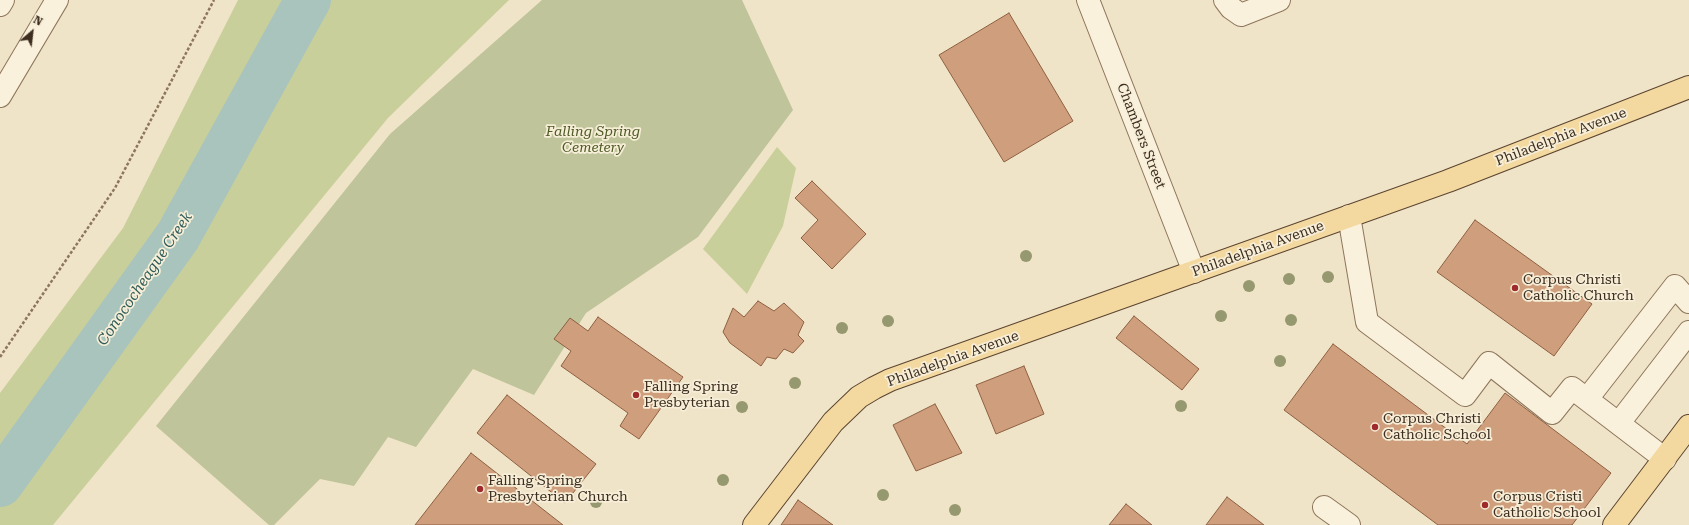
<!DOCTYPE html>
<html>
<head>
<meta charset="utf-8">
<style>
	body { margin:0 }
	#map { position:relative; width:1689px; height:525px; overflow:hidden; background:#f0e4c8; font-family:"Roboto Serif",serif }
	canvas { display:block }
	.north { position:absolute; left:12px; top:12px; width:40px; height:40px; -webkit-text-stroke:3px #f7eed8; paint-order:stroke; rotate:28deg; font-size:11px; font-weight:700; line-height:16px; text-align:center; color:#3d2e20 }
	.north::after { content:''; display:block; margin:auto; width:14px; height:18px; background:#3d2e20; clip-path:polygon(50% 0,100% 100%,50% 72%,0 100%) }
</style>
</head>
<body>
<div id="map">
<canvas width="1689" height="525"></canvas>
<div class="north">N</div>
</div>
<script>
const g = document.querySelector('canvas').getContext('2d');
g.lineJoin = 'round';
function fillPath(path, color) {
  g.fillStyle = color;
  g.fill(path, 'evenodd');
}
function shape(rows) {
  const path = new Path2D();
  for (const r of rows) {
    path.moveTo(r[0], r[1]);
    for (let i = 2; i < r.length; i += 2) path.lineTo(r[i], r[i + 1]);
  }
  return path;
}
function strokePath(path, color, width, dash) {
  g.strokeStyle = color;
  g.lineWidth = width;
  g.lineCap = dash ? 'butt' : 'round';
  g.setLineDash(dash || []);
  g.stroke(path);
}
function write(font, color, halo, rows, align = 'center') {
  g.font = font + ' "Roboto Serif",serif';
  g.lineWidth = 3.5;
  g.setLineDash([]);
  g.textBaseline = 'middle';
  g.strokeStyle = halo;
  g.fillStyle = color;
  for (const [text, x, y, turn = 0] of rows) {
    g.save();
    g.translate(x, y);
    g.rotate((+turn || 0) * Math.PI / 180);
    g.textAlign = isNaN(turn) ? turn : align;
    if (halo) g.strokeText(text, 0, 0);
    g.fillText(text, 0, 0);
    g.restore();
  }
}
fillPath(shape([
	[238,0,509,0,388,118,53,525,0,525,0,393,123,228],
	[777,147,796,168,783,226,747,294,703,249]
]), '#c9cf9b');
fillPath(shape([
	[542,0,742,0,793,110,698,237,586,313,534,395,473,369,416,447,388,437,354,486,320,479,274,525,269,525,156,426,390,134]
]), '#bfc49a');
strokePath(shape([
	[0,484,178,236,308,0]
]), '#a9c4bc', 46);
const building = shape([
	[1009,13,1073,121,1004,162,939,55,1009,13],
	[812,181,866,234,832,269,801,238,818,220,795,198,812,181],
	[1475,220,1592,304,1554,356,1437,272,1475,220],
	[758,301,774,311,784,303,804,322,798,335,804,341,793,353,784,349,776,359,767,357,761,366,730,343,723,332,733,308,744,317,758,301],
	[1134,316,1199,369,1182,390,1116,338,1134,316],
	[598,317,683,377,639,439,620,426,628,413,561,366,571,351,554,339,570,318,588,331,598,317],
	[1333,344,1467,444,1505,393,1611,473,1572,525,1438,525,1284,410,1333,344],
	[1024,366,1044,414,996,434,976,385,1024,366],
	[507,395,596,464,565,503,477,433,507,395],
	[935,404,962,453,916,471,893,425,935,404],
	[471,453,563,525,415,525,471,453],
	[1227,497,1264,525,1206,525,1227,497],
	[798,500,833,525,781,525,798,500],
	[1126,504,1152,525,1109,525,1126,504]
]);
fillPath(building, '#cf9f7d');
strokePath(building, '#8d5f41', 1);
const minor = shape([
	[1088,0,1194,272],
	[1225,0,1231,8,1241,15,1279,0],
	[0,5,3,0],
	[0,96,57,0],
	[1349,216,1367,322,1465,395,1489,363,1552,413,1572,388,1665,459],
	[1587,399,1675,286,1689,302],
	[1619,423,1689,332],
	[1324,507,1349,525]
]);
const major = shape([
	[754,525,833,422,859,397,874,388,890,380,1448,181,1689,87],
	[1614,525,1689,426]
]);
strokePath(minor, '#8d765c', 24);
strokePath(major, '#5b4430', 24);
strokePath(shape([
	[0,357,115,188,214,0]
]), '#8d765c', 2.5, [3, 2]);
strokePath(minor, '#faf1dc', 22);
strokePath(major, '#f3d9a0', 22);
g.fillStyle = '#96986f';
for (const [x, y] of [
	[1026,256],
	[1328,277],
	[1289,279],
	[1249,286],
	[1221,316],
	[1291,320],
	[888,321],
	[842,328],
	[1280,361],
	[795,383],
	[1181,406],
	[742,407],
	[723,480],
	[883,495],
	[596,502],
	[955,510]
]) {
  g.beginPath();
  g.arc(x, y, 6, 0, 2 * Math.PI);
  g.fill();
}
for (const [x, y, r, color] of [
	[1515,288,4,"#9e2a2b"],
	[636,395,4,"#9e2a2b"],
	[1375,427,4,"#9e2a2b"],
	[480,489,4,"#9e2a2b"],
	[1485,505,4,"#9e2a2b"]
]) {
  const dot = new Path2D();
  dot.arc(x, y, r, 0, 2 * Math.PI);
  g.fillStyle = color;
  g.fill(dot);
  strokePath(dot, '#f7eed8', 1.5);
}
write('italic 14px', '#4d5a26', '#f7eed8', [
	["Falling Spring",593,132],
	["Cemetery",593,148]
]);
write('14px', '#3d2e20', '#f7eed8', [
	["Chambers Street",1141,136,69],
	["Philadelphia Avenue",1561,137,-21],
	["Philadelphia Avenue",1258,249,-20],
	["Philadelphia Avenue",953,359,-20]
]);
write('14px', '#3d2e20', '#f7eed8', [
	["Corpus Christi",1523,280],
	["Catholic Church",1523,296],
	["Falling Spring",644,387],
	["Presbyterian",644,403],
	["Corpus Christi",1383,419],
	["Catholic School",1383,435],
	["Falling Spring",488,481],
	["Presbyterian Church",488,497],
	["Corpus Cristi",1493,497],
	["Catholic School",1493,513]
], 'left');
write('italic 15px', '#2f5d5a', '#f7eed8', [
	["Conococheague Creek",145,279,-56]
]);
</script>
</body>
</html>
